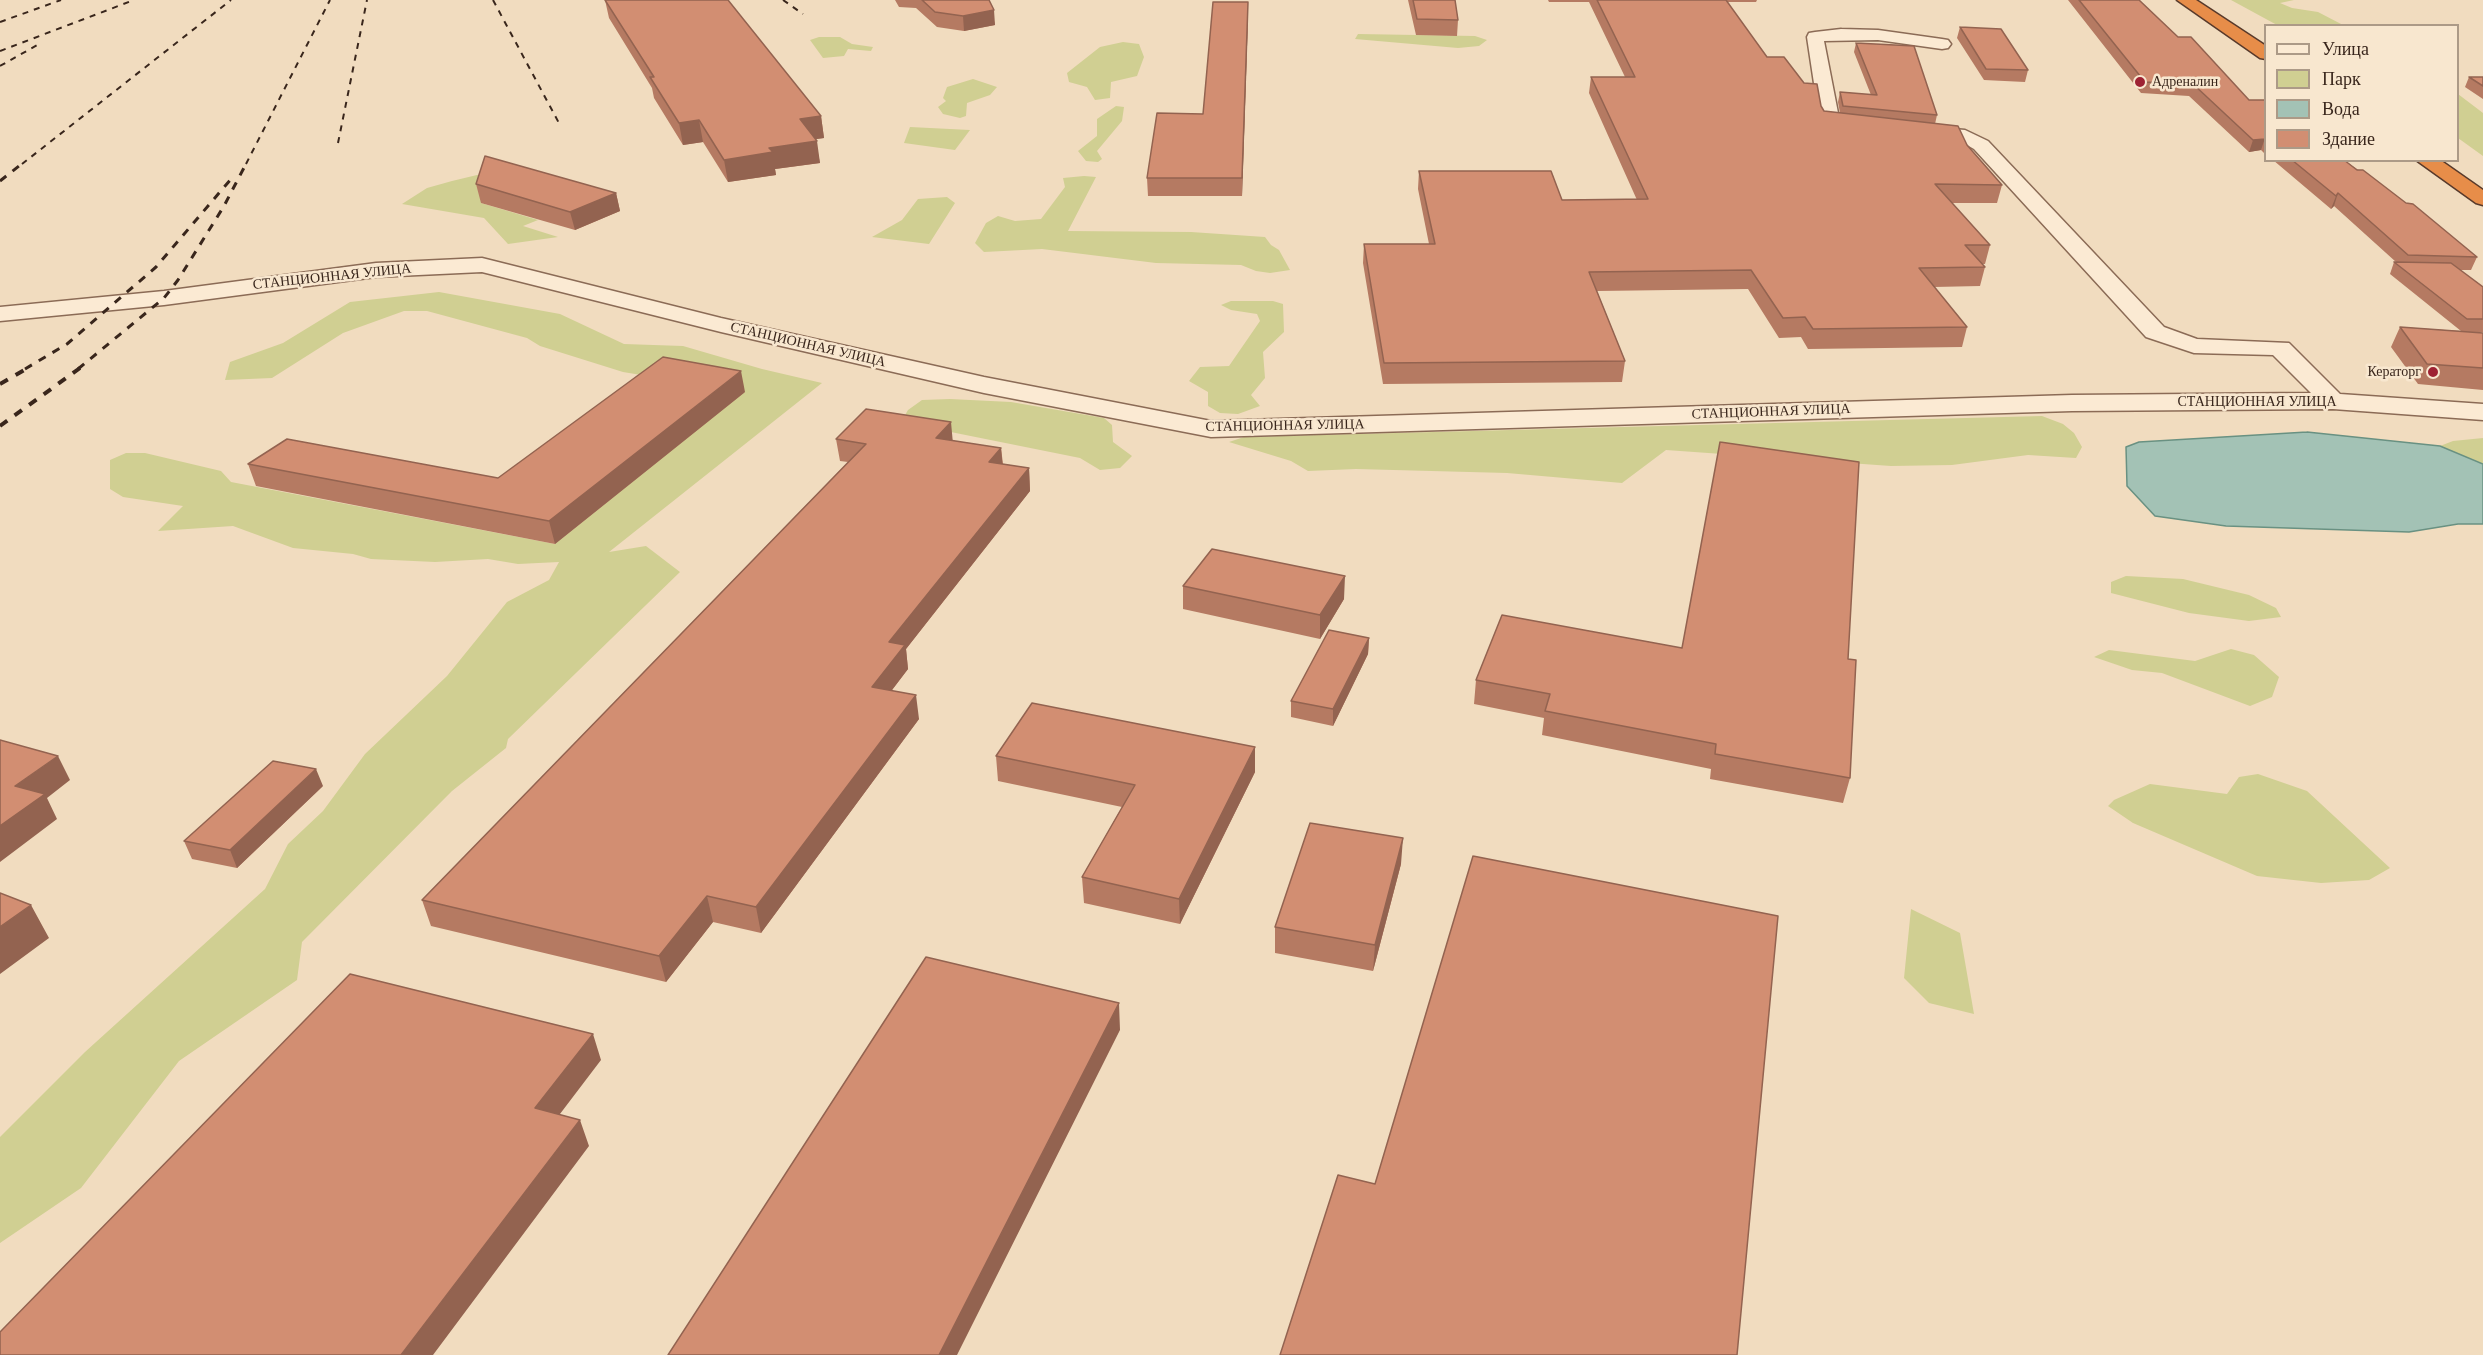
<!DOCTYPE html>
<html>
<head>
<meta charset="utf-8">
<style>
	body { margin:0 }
	#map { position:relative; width:2483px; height:1355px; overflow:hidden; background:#f1dcbf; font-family:Georgia,serif }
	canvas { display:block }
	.legend { position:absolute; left:2264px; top:24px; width:195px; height:138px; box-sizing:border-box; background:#f8e7cf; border:2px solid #ac9a87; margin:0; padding:8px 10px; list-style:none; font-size:18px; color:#39261c }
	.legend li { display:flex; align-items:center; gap:12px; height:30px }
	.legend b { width:30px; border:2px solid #ac9a87 }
</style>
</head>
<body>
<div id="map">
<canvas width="2483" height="1355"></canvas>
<ul class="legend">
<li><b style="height:8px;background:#fbead3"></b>Улица</li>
<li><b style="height:16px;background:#d0cf92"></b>Парк</li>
<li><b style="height:16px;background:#a3c2b5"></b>Вода</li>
<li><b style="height:16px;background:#d28e72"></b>Здание</li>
</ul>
</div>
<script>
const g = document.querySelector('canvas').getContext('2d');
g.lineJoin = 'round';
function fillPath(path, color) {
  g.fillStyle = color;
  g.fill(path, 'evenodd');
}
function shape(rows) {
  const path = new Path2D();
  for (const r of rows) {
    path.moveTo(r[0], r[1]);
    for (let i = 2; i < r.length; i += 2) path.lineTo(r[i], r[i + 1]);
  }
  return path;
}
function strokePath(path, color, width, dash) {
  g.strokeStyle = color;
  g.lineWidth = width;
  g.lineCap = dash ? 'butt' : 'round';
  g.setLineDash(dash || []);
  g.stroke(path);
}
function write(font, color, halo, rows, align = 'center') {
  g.font = font + ' Georgia,serif';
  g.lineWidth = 5;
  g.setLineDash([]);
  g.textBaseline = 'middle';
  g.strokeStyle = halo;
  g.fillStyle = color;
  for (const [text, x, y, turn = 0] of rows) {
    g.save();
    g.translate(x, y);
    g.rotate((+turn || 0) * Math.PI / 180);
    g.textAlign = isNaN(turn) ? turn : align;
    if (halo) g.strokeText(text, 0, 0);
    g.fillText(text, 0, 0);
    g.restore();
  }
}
fillPath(shape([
	[2231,0,2294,0,2280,3,2292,8,2318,12,2343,25,2277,25],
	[1358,34,1475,36,1487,40,1479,46,1458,48,1355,39],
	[819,37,840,37,852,44,873,47,871,51,848,49,844,56,823,58,810,40],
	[1123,42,1139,44,1144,57,1137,76,1111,82,1110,98,1095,100,1087,87,1069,82,1067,73,1100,47],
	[973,79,997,87,990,95,967,103,966,116,960,118,943,114,938,107,946,101,943,98,947,87],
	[2458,94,2483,113,2483,156,2458,138],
	[1116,106,1124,107,1122,121,1097,151,1102,159,1098,162,1086,161,1078,151,1097,136,1097,119],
	[910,127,970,130,955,150,904,143],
	[508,174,481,203,538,220,523,226,558,237,508,244,484,218,402,204,427,188,452,181,477,175],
	[1084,176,1096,177,1068,231,1191,232,1265,237,1271,245,1279,250,1290,270,1270,273,1256,271,1241,265,1156,263,1042,249,984,252,975,243,986,223,998,216,1015,221,1041,219,1065,187,1063,178],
	[947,197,955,203,929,244,872,237,902,220,918,199],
	[439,292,560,314,624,344,683,346,762,369,822,383,609,552,646,546,680,572,508,739,506,748,452,791,302,942,297,980,179,1061,81,1188,0,1243,0,1137,85,1052,265,889,288,844,323,811,365,754,447,676,507,602,549,580,559,562,518,564,488,559,435,562,371,559,353,554,293,548,233,526,158,531,183,506,123,497,110,489,110,460,126,453,145,453,221,471,231,482,555,544,744,392,623,372,540,346,527,338,427,311,404,311,343,333,272,378,225,380,230,362,283,343,350,302],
	[1231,301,1273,301,1283,304,1284,332,1263,352,1265,378,1251,395,1260,406,1238,414,1220,413,1208,406,1208,392,1189,381,1200,367,1229,366,1260,321,1257,314,1231,310,1221,305],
	[950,399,1011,402,1104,418,1112,425,1113,442,1132,456,1120,468,1100,470,1080,458,901,422,908,410,922,400],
	[2042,416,2063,424,2074,433,2082,447,2076,458,2028,455,1952,465,1891,466,1666,450,1622,483,1507,473,1356,469,1308,471,1291,461,1229,442,1244,437],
	[2483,438,2483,464,2440,446,2453,441],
	[2126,576,2183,579,2249,595,2276,608,2281,617,2249,621,2189,613,2111,593,2111,582],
	[2231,649,2254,655,2279,677,2272,697,2250,706,2162,673,2132,670,2094,657,2109,650,2195,661],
	[2258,774,2307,791,2390,868,2369,880,2321,883,2257,876,2133,823,2108,806,2114,800,2150,784,2227,794,2239,777],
	[1911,909,1960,933,1974,1014,1929,1003,1904,978]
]), '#d0cf92');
const water = shape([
	[2307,432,2440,446,2483,464,2483,524,2458,524,2409,532,2226,526,2155,516,2127,486,2126,447,2139,442,2307,432]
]);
fillPath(water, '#a3c2b5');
strokePath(water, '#699182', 1.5);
const street = shape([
	[1841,29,1878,30,1942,39,1948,40,1951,44,1948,48,1942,49,1878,40,1824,41,1839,118,1871,123,1874,127,1871,131,1864,133,1830,129,1823,127,1820,123,1807,37,1809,33,1815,32,1841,29],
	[1918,126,1965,130,1988,141,2164,327,2197,339,2289,343,2340,394,2483,404,2483,420,2333,409,2072,411,1211,437,984,393,721,332,482,272,376,277,164,305,0,321,0,307,164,291,376,263,482,258,721,318,984,377,1211,421,2072,395,2311,393,2273,355,2194,353,2146,337,1974,149,1960,141,1911,136,1908,132,1911,128,1918,126]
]);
const highway = shape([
	[2177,0,2196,0,2266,46,2266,59,2260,58,2177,0],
	[2416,160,2440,160,2483,190,2483,205,2476,203,2416,160]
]);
strokePath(street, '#8b6b56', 3);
strokePath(highway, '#583a2b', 3);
fillPath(street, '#fbead3');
fillPath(highway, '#e78d49');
strokePath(shape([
	[493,0,560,125],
	[783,0,803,14],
	[0,22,61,0],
	[0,51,134,0],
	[0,66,39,44],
	[338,143,367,0],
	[22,164,231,0],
	[246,164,330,0]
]), '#39261c', 2, [6, 6]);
strokePath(shape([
	[0,181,24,162],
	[25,369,67,344,156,267,231,179],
	[78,369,164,298,178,280,224,206,247,162]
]), '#39261c', 3, [8, 8]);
strokePath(shape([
	[0,384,28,368],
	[0,426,80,368]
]), '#39261c', 4, [9, 9]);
fillPath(shape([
	[605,0,821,116,824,138,815,139,820,163,775,169,776,175,728,182,703,142,683,145,654,98,652,88,609,18],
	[895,0,989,0,995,25,964,31,937,27,916,8,899,7],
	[1408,0,1455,0,1458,20,1457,36,1416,35],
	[1548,0,1757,0,1756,2,1727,2,1767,57,1821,106,1824,111,1840,113,1838,102,1840,92,1871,95,1854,52,1856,43,1937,115,1935,124,1967,145,2002,185,1997,203,1952,203,1990,245,1985,264,1982,264,1985,267,1980,286,1934,287,1967,327,1962,347,1808,349,1801,337,1779,338,1748,289,1597,291,1625,361,1622,382,1383,384,1363,263,1364,244,1429,244,1418,189,1419,171,1562,200,1637,200,1589,93,1591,77,1625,77,1589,2,1549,2],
	[2068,0,2139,0,2178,37,2249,100,2265,100,2265,154,2261,150,2249,152,2189,96,2141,93],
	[1248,17,1242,196,1148,196,1147,178,1203,114],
	[1960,27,2028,70,2025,82,1984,80,1957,38],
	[2469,77,2483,77,2483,99,2465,87],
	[2273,160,2344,160,2406,203,2477,257,2471,270,2459,270,2483,287,2483,332,2466,332,2483,333,2483,390,2418,384,2391,347,2400,327,2461,331,2390,274,2394,262,2396,262,2334,206,2331,209],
	[476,184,616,193,620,211,575,230,481,203],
	[745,392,555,544,256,486,248,464,498,478],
	[836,439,953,441,1001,448,1003,464,1029,468,1030,491,906,649,908,669,892,690,919,719,761,933,713,922,666,982,431,926,422,900,848,462,840,461],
	[1183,586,1344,599,1320,639,1183,609],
	[1369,638,1368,654,1333,726,1291,717,1291,701],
	[1682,648,1848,659,1850,778,1843,803,1710,779,1711,769,1542,735,1544,718,1474,704,1476,680],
	[996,756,1255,772,1180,924,1084,903,1082,877,1122,807,998,781],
	[323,786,237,868,192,859,184,841],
	[1401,864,1373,971,1275,953,1275,927]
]), '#b57a62');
fillPath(shape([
	[1248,2,1248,17,1242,196,1242,178],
	[994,10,995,25,964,31,963,16],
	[821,116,824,138,803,141,800,119],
	[699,120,703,142,683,145,679,123],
	[2265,138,2261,150,2249,152,2253,140],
	[817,141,820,163,775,169,776,175,728,182,724,160,769,148],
	[616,193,620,211,575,230,570,212],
	[2338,193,2334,206,2331,209,2336,196],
	[741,371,745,392,555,544,549,521],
	[951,422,953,444,936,438],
	[1001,448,1003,470,989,462],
	[1029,468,1030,491,906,649,908,669,876,711,872,687,889,642],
	[1345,576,1344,599,1320,639,1320,615],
	[1369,638,1368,654,1333,726,1333,709],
	[916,695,919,719,761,933,756,907],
	[1255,747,1255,772,1180,924,1179,899],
	[58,756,70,780,47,798,57,819,0,862,0,826,15,786],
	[316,769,323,786,237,868,230,850],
	[1403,838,1401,864,1373,971,1375,945],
	[707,896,713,922,666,982,659,956],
	[31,905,49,938,0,974,0,927],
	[1119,1003,1120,1030,957,1355,939,1355],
	[593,1034,601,1060,544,1135,535,1108],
	[580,1120,589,1146,433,1355,401,1355]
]), '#936350');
const building = shape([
	[605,0,728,0,821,116,800,119,817,141,769,148,773,152,724,160,699,120,679,123,650,77,654,77,605,0],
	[922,0,989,0,994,10,963,16,935,12,922,0],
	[1413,0,1455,0,1458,20,1417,19,1413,0],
	[1597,0,1726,0,1767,57,1784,57,1804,83,1817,84,1821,106,1824,111,1958,126,1967,145,2002,185,1935,184,1990,245,1965,245,1985,267,1919,268,1967,327,1813,329,1805,317,1783,318,1751,270,1589,272,1625,361,1384,363,1364,244,1435,244,1419,171,1551,171,1562,200,1648,199,1591,77,1635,77,1597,0],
	[2079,0,2139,0,2178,37,2191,37,2249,100,2265,100,2265,139,2253,140,2193,84,2145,82,2079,0],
	[1213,2,1248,2,1242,178,1147,178,1157,113,1203,114,1213,2],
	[1960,27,2001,29,2028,70,1986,69,1960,27],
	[1856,43,1914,46,1937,115,1843,106,1840,92,1877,95,1856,43],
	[2469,77,2483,77,2483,86,2469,77],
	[485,156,616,193,570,212,476,184,485,156],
	[2292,160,2344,160,2357,170,2363,170,2406,203,2413,204,2477,257,2408,255,2338,193,2336,196,2292,160],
	[2394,262,2451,263,2483,287,2483,319,2467,319,2394,262],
	[2400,327,2483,333,2483,368,2427,364,2400,327],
	[663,357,741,371,549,521,248,464,287,439,498,478,663,357],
	[866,409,951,422,936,438,1001,448,989,462,1029,468,889,642,905,645,872,687,916,695,756,907,707,896,659,956,422,900,866,444,836,439,866,409],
	[1720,442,1859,462,1848,659,1856,660,1850,778,1715,754,1716,744,1545,711,1550,694,1476,680,1502,615,1682,648,1720,442],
	[1212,549,1345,576,1320,615,1183,586,1212,549],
	[1329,630,1369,638,1333,709,1291,701,1329,630],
	[1032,703,1255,747,1179,899,1082,877,1135,785,996,756,1032,703],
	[0,740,58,756,15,786,45,794,0,826,0,740],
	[273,761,316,769,230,850,184,841,273,761],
	[1310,823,1403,838,1375,945,1275,927,1310,823],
	[1473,856,1778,916,1737,1355,1280,1355,1338,1175,1375,1184,1473,856],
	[0,893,31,905,0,927,0,893],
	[926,957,1119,1003,939,1355,668,1355,926,957],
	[350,974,593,1034,535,1108,580,1120,401,1355,0,1355,0,1332,350,974]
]);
fillPath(building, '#d28e72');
strokePath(building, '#936350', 1.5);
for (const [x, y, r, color] of [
	[2140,82,6,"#9e2233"],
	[2433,372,6,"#9e2233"]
]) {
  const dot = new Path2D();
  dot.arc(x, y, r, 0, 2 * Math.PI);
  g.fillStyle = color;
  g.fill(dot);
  strokePath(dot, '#f8e7cf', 2);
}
write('14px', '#39261c', '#f8e7cf', [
	["Адреналин",2152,82],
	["Кераторг",2421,372,"right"]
], 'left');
write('14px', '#39261c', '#f8e7cf', [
	["СТАНЦИОННАЯ УЛИЦА",332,277,-6],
	["СТАНЦИОННАЯ УЛИЦА",808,345,13],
	["СТАНЦИОННАЯ УЛИЦА",2257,402],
	["СТАНЦИОННАЯ УЛИЦА",1771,412,-2],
	["СТАНЦИОННАЯ УЛИЦА",1285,426,-1]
]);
</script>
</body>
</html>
